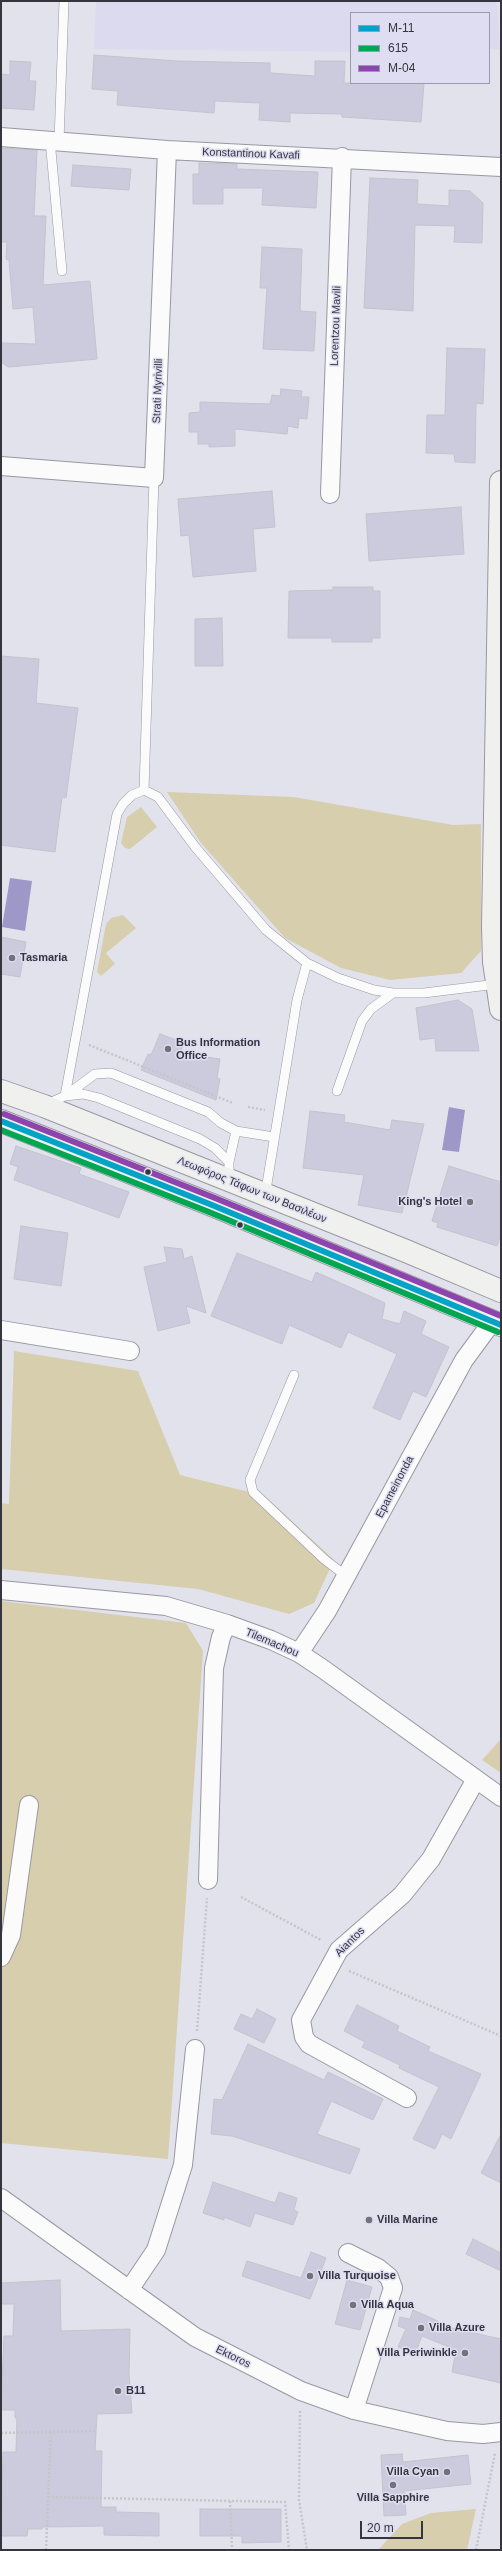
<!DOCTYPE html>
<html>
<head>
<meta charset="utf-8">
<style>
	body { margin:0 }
	#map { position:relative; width:502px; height:2551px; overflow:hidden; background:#e2e2ed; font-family:Helvetica,sans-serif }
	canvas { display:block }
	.frame { position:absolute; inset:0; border:2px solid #36353d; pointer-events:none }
	.legend { position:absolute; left:350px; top:12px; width:140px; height:72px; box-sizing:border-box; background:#deddf2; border:1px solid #9b9aaa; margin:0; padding:5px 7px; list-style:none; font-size:12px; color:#36353d }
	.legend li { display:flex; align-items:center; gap:8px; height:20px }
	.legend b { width:20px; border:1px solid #9b9aaa }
	.scale { position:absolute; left:360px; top:2521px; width:63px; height:18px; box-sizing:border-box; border:2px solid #36353d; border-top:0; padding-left:5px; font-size:12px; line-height:14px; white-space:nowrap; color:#36353d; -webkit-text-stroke:3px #deddf2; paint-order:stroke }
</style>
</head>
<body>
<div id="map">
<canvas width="502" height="2551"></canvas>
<div class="frame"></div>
<ul class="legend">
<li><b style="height:5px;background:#03a3c7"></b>M-11</li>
<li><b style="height:5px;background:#00a651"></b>615</li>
<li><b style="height:5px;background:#8e44ad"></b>M-04</li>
</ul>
<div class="scale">20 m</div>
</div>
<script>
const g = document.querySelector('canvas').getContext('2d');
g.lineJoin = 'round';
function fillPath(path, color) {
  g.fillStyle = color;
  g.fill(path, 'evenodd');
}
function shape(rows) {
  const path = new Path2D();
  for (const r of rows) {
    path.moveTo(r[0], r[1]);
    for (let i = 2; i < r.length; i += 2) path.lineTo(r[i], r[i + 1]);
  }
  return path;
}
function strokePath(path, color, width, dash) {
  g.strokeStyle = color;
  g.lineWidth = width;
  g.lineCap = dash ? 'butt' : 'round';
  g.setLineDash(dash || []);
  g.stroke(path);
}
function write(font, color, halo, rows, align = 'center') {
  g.font = font + ' Helvetica,sans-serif';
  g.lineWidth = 3;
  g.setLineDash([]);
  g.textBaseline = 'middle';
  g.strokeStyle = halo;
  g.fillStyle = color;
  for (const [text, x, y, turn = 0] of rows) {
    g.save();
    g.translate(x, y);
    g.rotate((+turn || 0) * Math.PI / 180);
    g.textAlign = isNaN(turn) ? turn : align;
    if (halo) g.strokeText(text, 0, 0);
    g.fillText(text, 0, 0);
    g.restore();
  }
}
fillPath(shape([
	[96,1,497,1,500,49,489,49,489,13,351,13,351,52,94,49]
]), '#dbdaef');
fillPath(shape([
	[167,792,294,797,453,825,481,824,481,951,461,973,390,980,341,968,285,938,201,843],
	[141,807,157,827,130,849,125,848,121,843,127,817],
	[123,915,136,928,106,953,115,964,101,976,97,972,106,924,111,918],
	[14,1351,138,1371,180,1475,265,1496,334,1560,314,1603,289,1614,198,1589,1,1569,1,1503,9,1504],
	[1,1601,186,1623,203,1651,168,2159,1,2143],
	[501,1739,501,1773,482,1760],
	[476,2509,467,2550,378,2550,402,2524,431,2513]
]), '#d6cead');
fillPath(shape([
	[10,878,32,881,25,931,2,927],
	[449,1107,465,1110,459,1152,442,1150]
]), '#9e98c9');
const building = shape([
	[94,55,178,61,270,63,270,73,315,76,315,61,345,61,344,83,424,83,421,122,342,117,342,114,290,113,290,122,259,120,260,103,215,101,214,113,117,105,118,91,92,89,94,55],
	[10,61,31,62,29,81,36,81,34,110,1,108,1,74,10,75,10,61],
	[1,148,37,150,34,216,46,216,43,285,90,281,97,359,8,367,1,362,1,343,36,344,33,307,13,309,9,260,6,259,7,242,1,242,1,148],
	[199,163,237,164,237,169,318,172,316,208,262,205,263,188,223,188,223,204,193,204,193,174,199,174,199,163],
	[73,165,131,169,129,190,71,186,73,165],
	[370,178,418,180,417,204,449,206,449,190,470,191,483,203,482,243,454,242,455,226,415,225,413,311,364,308,370,178],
	[262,247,302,249,300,311,316,312,314,351,263,349,267,288,260,288,262,247],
	[447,348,485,349,483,404,476,403,475,463,455,462,454,454,426,453,427,415,445,415,447,348],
	[281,389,302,391,301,397,309,397,307,419,299,418,298,428,288,426,287,434,235,429,235,446,209,447,209,444,198,444,198,432,189,432,189,413,200,412,200,402,270,404,272,395,280,396,281,389],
	[272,491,275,527,253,529,256,571,193,577,189,535,181,536,178,499,272,491],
	[461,507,464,554,369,561,366,514,461,507],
	[333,587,373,587,373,591,380,591,380,638,372,638,372,642,332,642,332,638,288,638,289,591,333,590,333,587],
	[222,618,223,666,195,666,195,619,222,618],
	[1,656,39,659,36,703,78,708,66,798,62,797,55,852,1,845,1,656],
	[1,937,26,942,20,977,1,974,1,937],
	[458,1000,472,1009,479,1051,436,1051,435,1038,420,1040,416,1008,458,1000],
	[160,1034,184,1043,180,1053,220,1059,217,1078,220,1079,216,1100,141,1070,148,1054,151,1055,160,1034],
	[310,1111,345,1115,344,1122,390,1130,392,1120,424,1124,402,1213,358,1205,364,1175,303,1168,310,1111],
	[16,1146,81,1168,79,1174,129,1192,119,1218,14,1180,18,1167,10,1164,16,1146],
	[449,1166,501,1182,501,1235,497,1246,437,1227,438,1223,432,1221,449,1166],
	[21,1226,68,1233,61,1286,14,1279,21,1226],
	[164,1247,182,1249,184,1259,192,1256,206,1313,186,1306,190,1323,158,1331,144,1267,167,1262,164,1247],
	[237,1253,312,1282,316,1272,385,1303,382,1319,400,1324,404,1311,426,1321,421,1334,449,1347,426,1397,413,1391,400,1420,373,1408,397,1354,348,1332,341,1348,289,1325,282,1344,211,1316,237,1253],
	[357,2005,399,2026,397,2031,430,2047,428,2051,481,2074,451,2139,442,2134,435,2149,413,2139,439,2087,399,2068,400,2065,362,2047,365,2042,344,2031,357,2005],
	[257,2009,276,2019,264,2043,234,2029,241,2014,252,2019,257,2009],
	[248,2044,324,2080,328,2072,383,2099,373,2120,331,2101,317,2134,360,2149,350,2174,232,2136,211,2134,214,2099,222,2100,248,2044],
	[501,2134,501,2183,481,2173,501,2134],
	[213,2182,275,2203,279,2192,297,2198,294,2210,298,2212,293,2225,255,2213,250,2227,224,2217,224,2220,203,2213,213,2182],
	[473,2239,501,2253,501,2271,466,2254,473,2239],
	[311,2252,326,2258,310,2299,242,2276,247,2261,301,2278,311,2252],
	[60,2280,61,2331,130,2329,129,2374,132,2413,97,2414,95,2451,102,2451,101,2507,116,2507,116,2512,159,2513,159,2536,104,2535,104,2526,42,2527,42,2529,28,2529,27,2536,1,2536,3,2452,16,2452,17,2418,15,2418,15,2410,1,2410,4,2336,13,2336,14,2304,1,2304,1,2283,60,2280],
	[347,2280,372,2287,360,2330,335,2324,347,2280],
	[413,2310,438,2321,437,2325,501,2339,501,2383,452,2372,456,2350,422,2336,415,2354,398,2347,406,2329,398,2326,400,2317,410,2319,413,2310],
	[402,2454,403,2462,468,2455,471,2484,404,2491,406,2515,384,2516,381,2455,402,2454],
	[200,2509,281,2509,281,2542,242,2543,242,2536,200,2536,200,2509]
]);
fillPath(building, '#cccbde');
strokePath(building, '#c3c3cc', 1);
const lane = shape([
	[50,140,62,271],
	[59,141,64,1],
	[144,790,154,478],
	[337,1091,362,1021,371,1009,393,993],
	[65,1096,95,1074,111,1073,208,1112,221,1123,236,1131,274,1137],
	[65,1096,83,1094,99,1098,200,1139,215,1148,229,1162],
	[47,1104,65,1096,117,814,123,804,132,795,144,790,158,797,196,848,266,930,307,963,338,978,374,990,393,993,424,993,497,984],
	[229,1181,229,1162,236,1131],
	[265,1196,297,1000,307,963],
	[294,1375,250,1480,253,1492,324,1559,346,1576]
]);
const street = shape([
	[1,137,167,150,501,167],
	[1,466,154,478,167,150],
	[330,494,342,157],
	[1,1330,130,1351],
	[1,1590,166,1606,227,1624,271,1640,299,1653,323,1669,501,1797],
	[299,1653,327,1611,464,1360,492,1322],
	[208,1880,214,1668,221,1637,227,1624],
	[1,1957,11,1935,29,1805],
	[407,2098,309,2044,304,2037,301,2020,339,1950,402,1895,431,1859,475,1781],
	[1,2198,195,2337,301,2391,354,2410,447,2431,483,2434,501,2432],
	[348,2253,378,2268,389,2277,393,2288,354,2410],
	[129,2290,156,2250,183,2165,195,2049]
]);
const secondary = shape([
	[501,482,493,926,494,962,501,1009],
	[1,1091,44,1106,406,1251,501,1291],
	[1,1121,212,1205,501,1325]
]);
strokePath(lane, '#9998a1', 10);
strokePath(street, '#9998a1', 20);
strokePath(secondary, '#9998a1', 24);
strokePath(shape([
	[89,1045,233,1103],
	[248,1107,265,1110],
	[241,1897,321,1940],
	[349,1971,501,2036],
	[197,2031,207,1898],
	[300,2411,299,2500,307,2550],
	[1,2433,95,2431],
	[48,2497,285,2502,289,2550],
	[230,2501,232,2550],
	[46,2550,51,2432],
	[476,2550,495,2453]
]), '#c6c5c9', 2.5, [2, 2]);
strokePath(lane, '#fbfbfc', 9);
strokePath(street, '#fbfbfc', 18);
strokePath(secondary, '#f0f0ee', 22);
strokePath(shape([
	[1,1121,212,1205,501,1325]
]), '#03a3c7', 6);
strokePath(shape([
	[1,1130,209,1212,498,1332]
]), '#00a651', 6);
strokePath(shape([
	[4,1114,215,1198,501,1316]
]), '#8e44ad', 6);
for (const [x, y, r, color] of [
	[12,958,4,"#72727b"],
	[168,1049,4,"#72727b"],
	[148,1172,3.5,"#36353d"],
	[470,1202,4,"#72727b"],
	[240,1225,3.5,"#36353d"],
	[369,2220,4,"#72727b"],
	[310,2276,4,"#72727b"],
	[353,2305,4,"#72727b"],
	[421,2328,4,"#72727b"],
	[465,2353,4,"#72727b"],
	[118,2391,4,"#72727b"],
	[447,2472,4,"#72727b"],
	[393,2485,4,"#72727b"]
]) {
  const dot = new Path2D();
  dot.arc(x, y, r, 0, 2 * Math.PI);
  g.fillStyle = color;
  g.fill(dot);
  strokePath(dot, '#deddf2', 1.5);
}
write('11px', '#36353d', '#deddf2', [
	["Konstantinou Kavafi",251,154,2],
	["Lorentzou Mavili",336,326,-88],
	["Strati Myrivilli",158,391,-88],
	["Λεωφόρος Τάφων των Βασιλέων",252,1190,22],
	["Epameinonda",395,1487,-62],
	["Tilemachou",272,1643,23],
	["Aiantos",350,1942,-45],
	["Ektoros",233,2357,26]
]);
write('bold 11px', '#36353d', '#deddf2', [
	["Tasmaria",20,958],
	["Bus Information",176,1043],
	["Office",176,1056],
	["King's Hotel",462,1202,"right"],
	["Villa Marine",377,2220],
	["Villa Turquoise",318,2276],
	["Villa Aqua",361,2305],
	["Villa Azure",429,2328],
	["Villa Periwinkle",457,2353,"right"],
	["B11",126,2391],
	["Villa Cyan",439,2472,"right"],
	["Villa Sapphire",393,2498,"center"]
], 'left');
</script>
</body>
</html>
